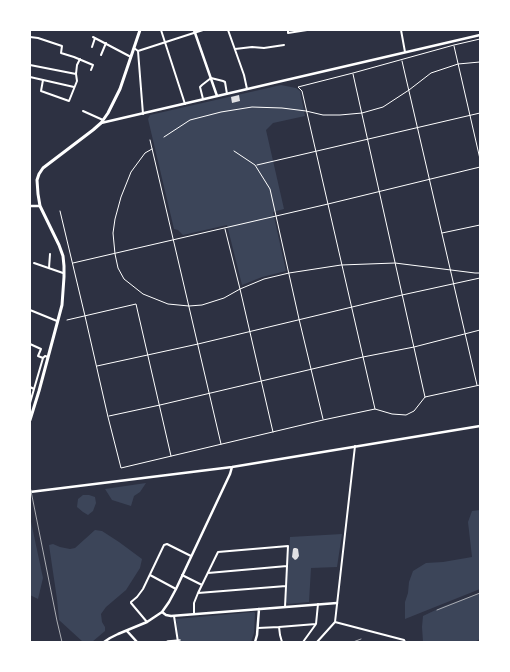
<!DOCTYPE html>
<html>
<head>
<meta charset="utf-8">
<style>
	body { margin:0 }
	#map { position:relative; width:510px; height:672px; overflow:hidden; background:#2d3142; font-family:"Archivo Narrow",sans-serif }
	canvas { display:block }
	.frame { position:absolute; inset:0; border:31px solid #fff; pointer-events:none }
</style>
</head>
<body>
<div id="map">
<canvas width="510" height="672"></canvas>
<div class="frame"></div>
</div>
<script>
const g = document.querySelector('canvas').getContext('2d');
g.lineJoin = 'round';
function fillPath(path, color) {
  g.fillStyle = color;
  g.fill(path, 'evenodd');
}
function shape(rows) {
  const path = new Path2D();
  for (const r of rows) {
    path.moveTo(r[0], r[1]);
    for (let i = 2; i < r.length; i += 2) path.lineTo(r[i], r[i + 1]);
  }
  return path;
}
function strokePath(path, color, width, dash) {
  g.strokeStyle = color;
  g.lineWidth = width;
  g.lineCap = dash ? 'butt' : 'round';
  g.setLineDash(dash || []);
  g.stroke(path);
}
fillPath(shape([
	[281,85,296,88,300,91,305,116,273,123,266,130,284,209,273,212,286,271,262,277,242,285,227,225,183,235,178,230,174,229,148,119,150,115],
	[146,483,140,492,134,496,131,506,112,500,105,489],
	[83,495,89,495,95,497,96,503,93,511,88,515,83,512,77,507,78,499],
	[480,510,480,589,405,619,405,602,408,593,409,582,413,571,426,563,443,562,472,557,468,522,472,511],
	[30,517,43,578,38,599,30,595],
	[95,530,102,531,119,542,142,559,140,568,126,590,106,607,101,614,102,622,105,627,105,631,92,642,83,642,59,620,57,599,49,545,53,544,60,547,70,549,75,548],
	[342,534,337,567,311,568,309,602,288,604,286,602,290,537],
	[480,593,480,639,474,642,423,642,422,627,423,616,444,606],
	[254,612,255,613,254,633,251,642,179,642,176,619]
]), '#3c4559');
fillPath(shape([
	[239,95,240,101,232,103,231,97],
	[294,548,296,548,298,549,299,556,297,559,295,560,292,557,293,549]
]), '#e0e0e3');
strokePath(shape([
	[454,46,480,159],
	[402,61,477,385],
	[353,74,425,397],
	[164,137,190,120,221,112,252,107,282,108,306,111,323,115,340,115,362,113,383,107,409,90,431,73,458,64,480,62],
	[150,140,221,444],
	[152,149,145,153,131,172,121,197,115,219,113,233,115,254,118,268,124,279,143,294,168,304,189,306,202,305,224,298,240,289,264,279,289,273,341,265,395,263,475,273,480,273],
	[234,151,255,165,270,189,299,319,323,419],
	[257,165,480,113],
	[60,211,85,316,108,417,121,468,323,420,375,409,392,414,406,415,414,411,425,397,480,385],
	[225,229,240,289,273,432],
	[442,233,480,225],
	[73,263,328,204,480,167],
	[67,320,136,304,171,456],
	[97,366,198,344,402,295,480,278],
	[375,409,302,91,298,87,353,73,454,45,480,39],
	[109,416,160,405,363,357,414,347,480,330]
]), '#fff', 1);
strokePath(shape([
	[166,642,168,641,180,640]
]), '#fff', 1.5);
strokePath(shape([
	[161,30,185,104],
	[228,30,244,75,247,89],
	[288,30,288,33,307,30],
	[401,30,405,52],
	[30,37,38,38,62,46,61,53,74,57,93,65,91,70],
	[93,37,131,57],
	[92,47,95,38],
	[134,48,138,51,203,30],
	[235,49,252,47,264,48,284,45],
	[138,51,143,114],
	[101,55,106,43],
	[30,65,76,74,77,81,69,101,41,91,43,80],
	[76,74,77,65,80,59],
	[30,77,74,87],
	[203,99,200,87,202,85,211,78,223,81,225,82,227,94],
	[83,111,103,120],
	[34,263,63,273],
	[49,268,50,254],
	[30,310,57,321],
	[30,344,41,349,38,356,43,358,45,356,48,357],
	[30,387,34,389,30,403],
	[34,389,43,358],
	[208,573,287,566],
	[150,575,176,589],
	[182,575,202,585],
	[285,607,288,546,218,552,198,593,286,586],
	[194,614,194,603,198,593],
	[174,616,178,642],
	[147,622,131,603,131,602,137,597,143,589,164,545,167,544,191,556],
	[335,622,404,640,405,642],
	[279,627,316,624,318,604],
	[258,628,279,627,280,635,282,642],
	[303,642,316,624],
	[317,642,335,622,355,446]
]), '#fff', 2);
strokePath(shape([
	[194,30,217,96],
	[101,123,480,35],
	[30,206,40,206],
	[30,492,232,467,480,426],
	[162,612,166,615,171,616,337,603],
	[127,631,137,642],
	[104,642,110,638,118,634,147,622,162,612,169,602,176,589,230,474,232,467],
	[255,642,257,635,259,609]
]), '#fff', 2.5);
strokePath(shape([
	[30,420,39,391,62,305,64,277,64,266,63,256,59,245,40,206,38,194,37,180,39,174,43,168,93,130,101,123,108,113,120,89,140,30]
]), '#fff', 3);
strokePath(shape([
	[30,486,57,621,62,642],
	[437,610,480,593],
	[353,642,361,639]
]), '#abadb3', 1);
</script>
</body>
</html>
